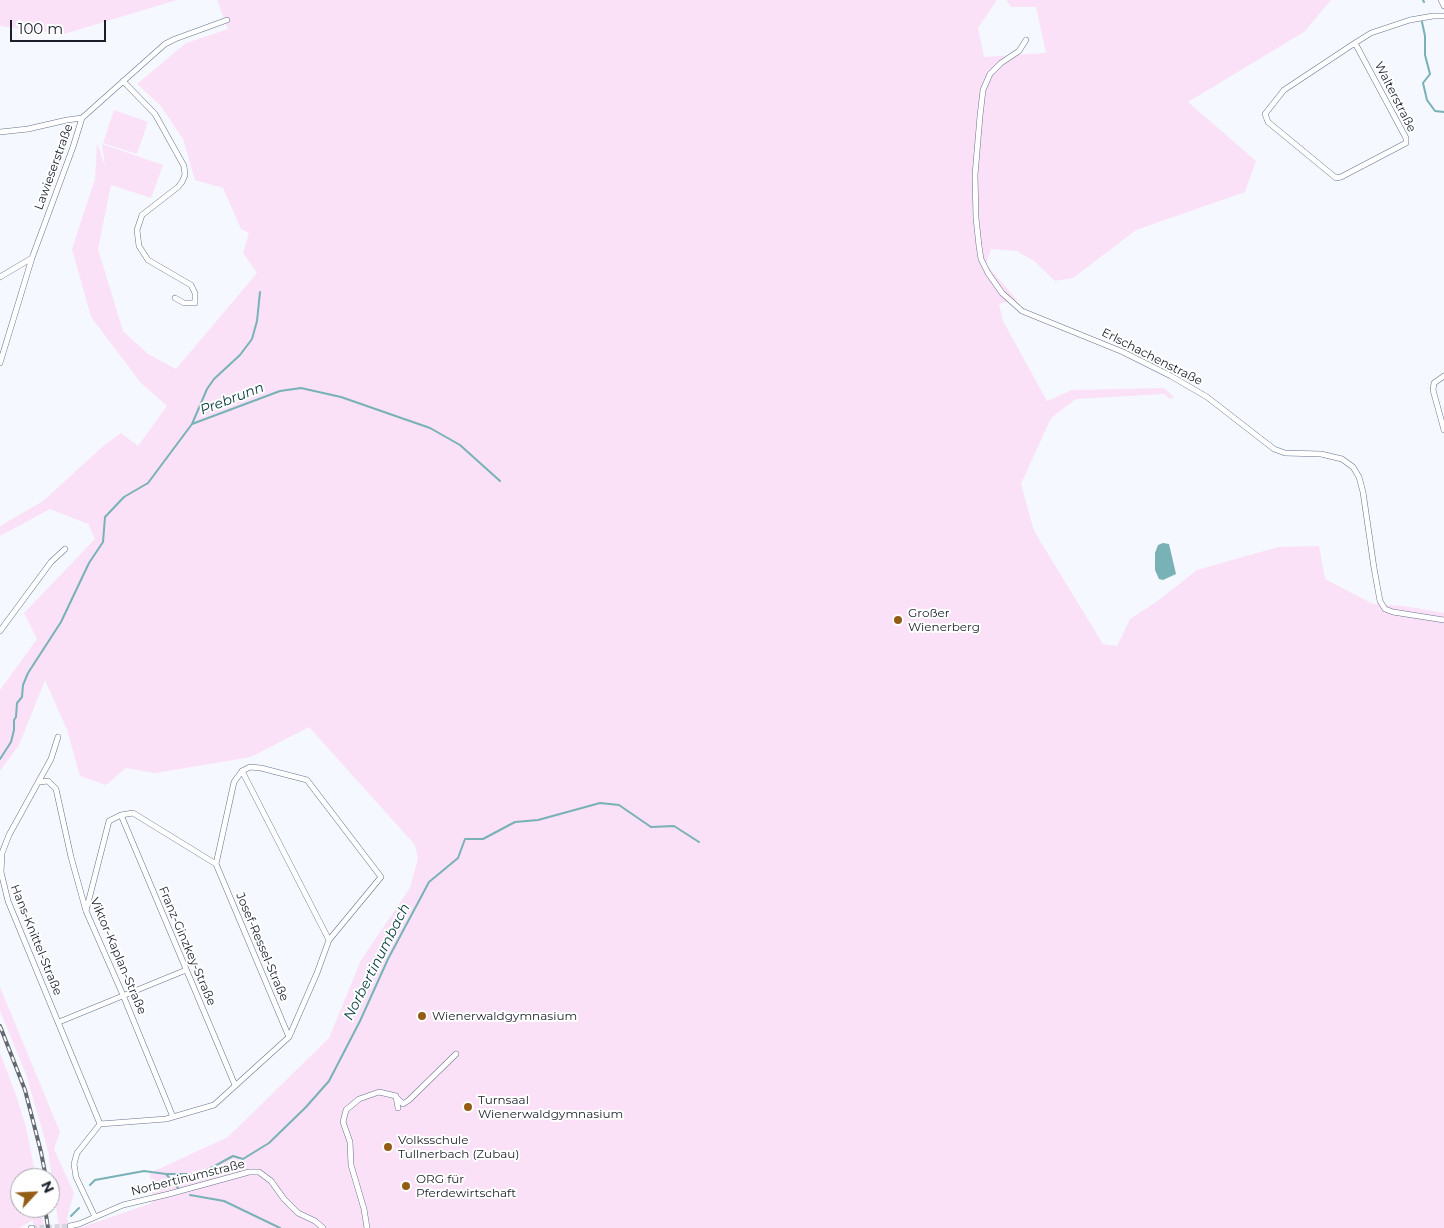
<!DOCTYPE html>
<html>
<head>
<meta charset="utf-8">
<style>
	body { margin:0 }
	#map { position:relative; width:1444px; height:1228px; overflow:hidden; background:#f5f8fe; font-family:Montserrat,sans-serif }
	canvas { display:block }
	.north { position:absolute; left:10px; top:1168px; width:50px; height:50px; box-sizing:border-box; background:#fff; border:1px solid #a3a5aa; border-radius:50%; rotate:65deg; font-size:14px; font-weight:700; line-height:20px; text-align:center; color:#1a1f2b }
	.north::after { content:''; display:block; margin:auto; width:18px; height:22px; background:#945d16; clip-path:polygon(50% 0,100% 100%,50% 72%,0 100%) }
	.scale { position:absolute; left:10px; top:20px; width:96px; height:22px; box-sizing:border-box; border:2px solid #1a1f2b; border-top:0; padding-left:6px; font-size:15px; line-height:18px; white-space:nowrap; color:#1a1f2b; -webkit-text-stroke:4px #fff; paint-order:stroke }
</style>
</head>
<body>
<div id="map">
<canvas width="1444" height="1228"></canvas>
<div class="north">N</div>
<div class="scale">100 m</div>
</div>
<script>
const g = document.querySelector('canvas').getContext('2d');
g.lineJoin = 'round';
function fillPath(path, color) {
  g.fillStyle = color;
  g.fill(path, 'evenodd');
}
function shape(rows) {
  const path = new Path2D();
  for (const r of rows) {
    path.moveTo(r[0], r[1]);
    for (let i = 2; i < r.length; i += 2) path.lineTo(r[i], r[i + 1]);
  }
  return path;
}
function strokePath(path, color, width, dash) {
  g.strokeStyle = color;
  g.lineWidth = width;
  g.lineCap = dash ? 'butt' : 'round';
  g.setLineDash(dash || []);
  g.stroke(path);
}
function write(font, color, halo, rows, align = 'center') {
  g.font = font + ' Montserrat,sans-serif';
  g.lineWidth = 4;
  g.setLineDash([]);
  g.textBaseline = 'middle';
  g.strokeStyle = halo;
  g.fillStyle = color;
  for (const [text, x, y, turn = 0] of rows) {
    g.save();
    g.translate(x, y);
    g.rotate((+turn || 0) * Math.PI / 180);
    g.textAlign = isNaN(turn) ? turn : align;
    if (halo) g.strokeText(text, 0, 0);
    g.fillText(text, 0, 0);
    g.restore();
  }
}
fillPath(shape([
	[0,0,177,0,64,34,0,26],
	[217,0,997,0,978,28,984,57,1046,53,1036,7,1011,7,1006,0,1331,0,1304,32,1188,102,1256,161,1245,192,1136,230,1073,278,1055,281,1034,261,1017,251,991,249,986,264,1017,300,999,304,1003,321,1047,401,1072,390,1164,388,1174,397,1170,399,1164,394,1076,399,1051,418,1021,484,1034,531,1103,644,1117,646,1130,619,1156,602,1197,570,1278,547,1319,546,1325,579,1373,604,1404,606,1444,613,1444,1228,79,1228,152,1203,150,1173,228,1137,329,1038,361,960,410,888,418,858,415,845,309,727,251,757,155,773,126,768,106,785,80,776,67,730,45,680,19,745,0,771,0,690,37,639,24,613,95,539,88,524,50,509,0,536,0,526,43,501,101,448,121,433,138,446,167,406,141,383,91,317,72,249,95,179,97,143,105,166,102,144,163,165,151,198,111,185,98,249,123,331,148,354,176,369,257,273,243,253,249,233,241,229,223,188,195,180,183,139,160,105,137,84,186,43,228,29],
	[114,110,148,122,137,154,103,143],
	[0,987,60,1132,54,1149,74,1193,67,1218,71,1228,59,1228,48,1150,26,1074,0,1011],
	[0,1053,15,1092,26,1127,36,1178,20,1178,20,1208,41,1208,44,1228,34,1228,33,1220,19,1228,0,1228]
]), '#fbe1f7');
fillPath(shape([
	[1163,543,1169,544,1176,574,1163,580,1159,579,1155,570,1155,553,1158,545]
]), '#78b1b6');
strokePath(shape([
	[1423,0,1424,2],
	[1422,22,1425,36,1425,55,1430,74,1423,83,1427,100,1435,111,1444,112],
	[192,424,207,389,214,379,240,355,252,339,257,321,260,292],
	[0,759,11,742,14,730,14,720,16,717,17,703,22,697,23,685,28,673,61,622,89,563,103,542,105,517,124,497,148,483,192,424,280,391,301,388,341,397,430,428,460,445,500,481],
	[166,1174,178,1188],
	[90,1185,95,1180,144,1171,166,1174,200,1174,233,1156,243,1159,269,1143,306,1107,329,1081,360,1021,388,959,429,882,458,858,465,839,483,839,515,822,538,820,600,803,619,805,651,827,674,826,699,842],
	[190,1195,224,1201,280,1228],
	[71,1216,79,1208]
]), '#78b1b6', 2);
strokePath(shape([
	[32,1228,70,1226]
]), '#d4d7de', 5, [5, 2.5]);
const minor = shape([
	[1441,0,1444,6],
	[1026,40,1019,51,1001,63,990,74,983,90,980,116,975,175,976,218,979,246,981,259,988,273,1002,293,1022,311,1123,352,1171,376,1207,397,1274,449,1285,453,1321,454,1342,459,1353,467,1359,477,1363,492,1374,568,1380,601,1385,609,1393,612,1444,620],
	[1355,43,1406,138,1406,143,1341,177,1336,178,1268,122,1265,114,1284,90,1355,43,1371,33,1410,20,1433,16,1444,16],
	[123,81,155,114,184,166,185,175,182,182,178,187,142,215,137,230,139,246,148,260,191,285,195,293,195,303,184,303,175,298],
	[0,132,28,129,67,120,82,118],
	[0,277,32,258],
	[0,363,32,258,73,147,82,118,165,44,175,39,227,20],
	[1444,376,1434,383,1433,390,1444,430],
	[0,631,51,562,65,549],
	[58,737,51,759,9,835,2,853,1,872,8,901,100,1124],
	[242,771,329,940],
	[39,782,48,781,56,789,71,857,86,911,123,995,173,1117],
	[121,815,235,1085],
	[216,864,289,1037],
	[86,911,109,821,121,815,133,813,216,864,234,782,242,771,250,767,261,768,307,780,381,877,329,940,317,973,289,1037,214,1105,166,1119,100,1124,77,1153,74,1164,76,1177,95,1217],
	[59,1022,186,970],
	[396,1097,403,1104,409,1100,456,1054],
	[70,1226,79,1224,123,1205,169,1194,249,1172,259,1172,271,1181,284,1199,298,1213,315,1221,323,1228],
	[31,1228,32,1228],
	[367,1228,364,1209,351,1165,350,1142,343,1122,346,1110,359,1099,379,1092,396,1096,398,1108]
]);
strokePath(minor, '#66738e', 6);
strokePath(minor, '#fff', 5);
const rail = shape([
	[0,1026,25,1090,41,1152,46,1178],
	[45,1208,48,1228]
]);
strokePath(rail, '#646872', 4);
strokePath(rail, '#fff', 2, [5.5]);
for (const [x, y, r, color] of [
	[898,620,5,"#945d16"],
	[422,1016,5,"#945d16"],
	[468,1107,5,"#945d16"],
	[388,1147,5,"#945d16"],
	[406,1186,5,"#945d16"]
]) {
  const dot = new Path2D();
  dot.arc(x, y, r, 0, 2 * Math.PI);
  g.fillStyle = color;
  g.fill(dot);
  strokePath(dot, '#fff', 2);
}
write('12px', '#1a1f2b', '#fff', [
	["Walterstraße",1395,97,63],
	["Lawieserstraße",54,167,-70],
	["Erlschachenstraße",1152,357,27],
	["Hans-Knittel-Straße",36,940,68],
	["Franz-Ginzkey-Straße",187,946,67],
	["Josef-Ressel-Straße",262,947,67],
	["Viktor-Kaplan-Straße",118,956,67],
	["Norbertinumstraße",188,1178,-14]
]);
write('12px', '#1a1f2b', '#fff', [
	["Großer",908,613],
	["Wienerberg",908,627],
	["Wienerwaldgymnasium",432,1016],
	["Turnsaal",478,1100],
	["Wienerwaldgymnasium",478,1114],
	["Volksschule",398,1140],
	["Tullnerbach (Zubau)",398,1154],
	["ORG für",416,1179],
	["Pferdewirtschaft",416,1193]
], 'left');
write('italic 14px', '#00393d', '#fff', [
	["Prebrunn",232,399,-21],
	["Norbertinumbach",377,962,-63]
]);
</script>
</body>
</html>
